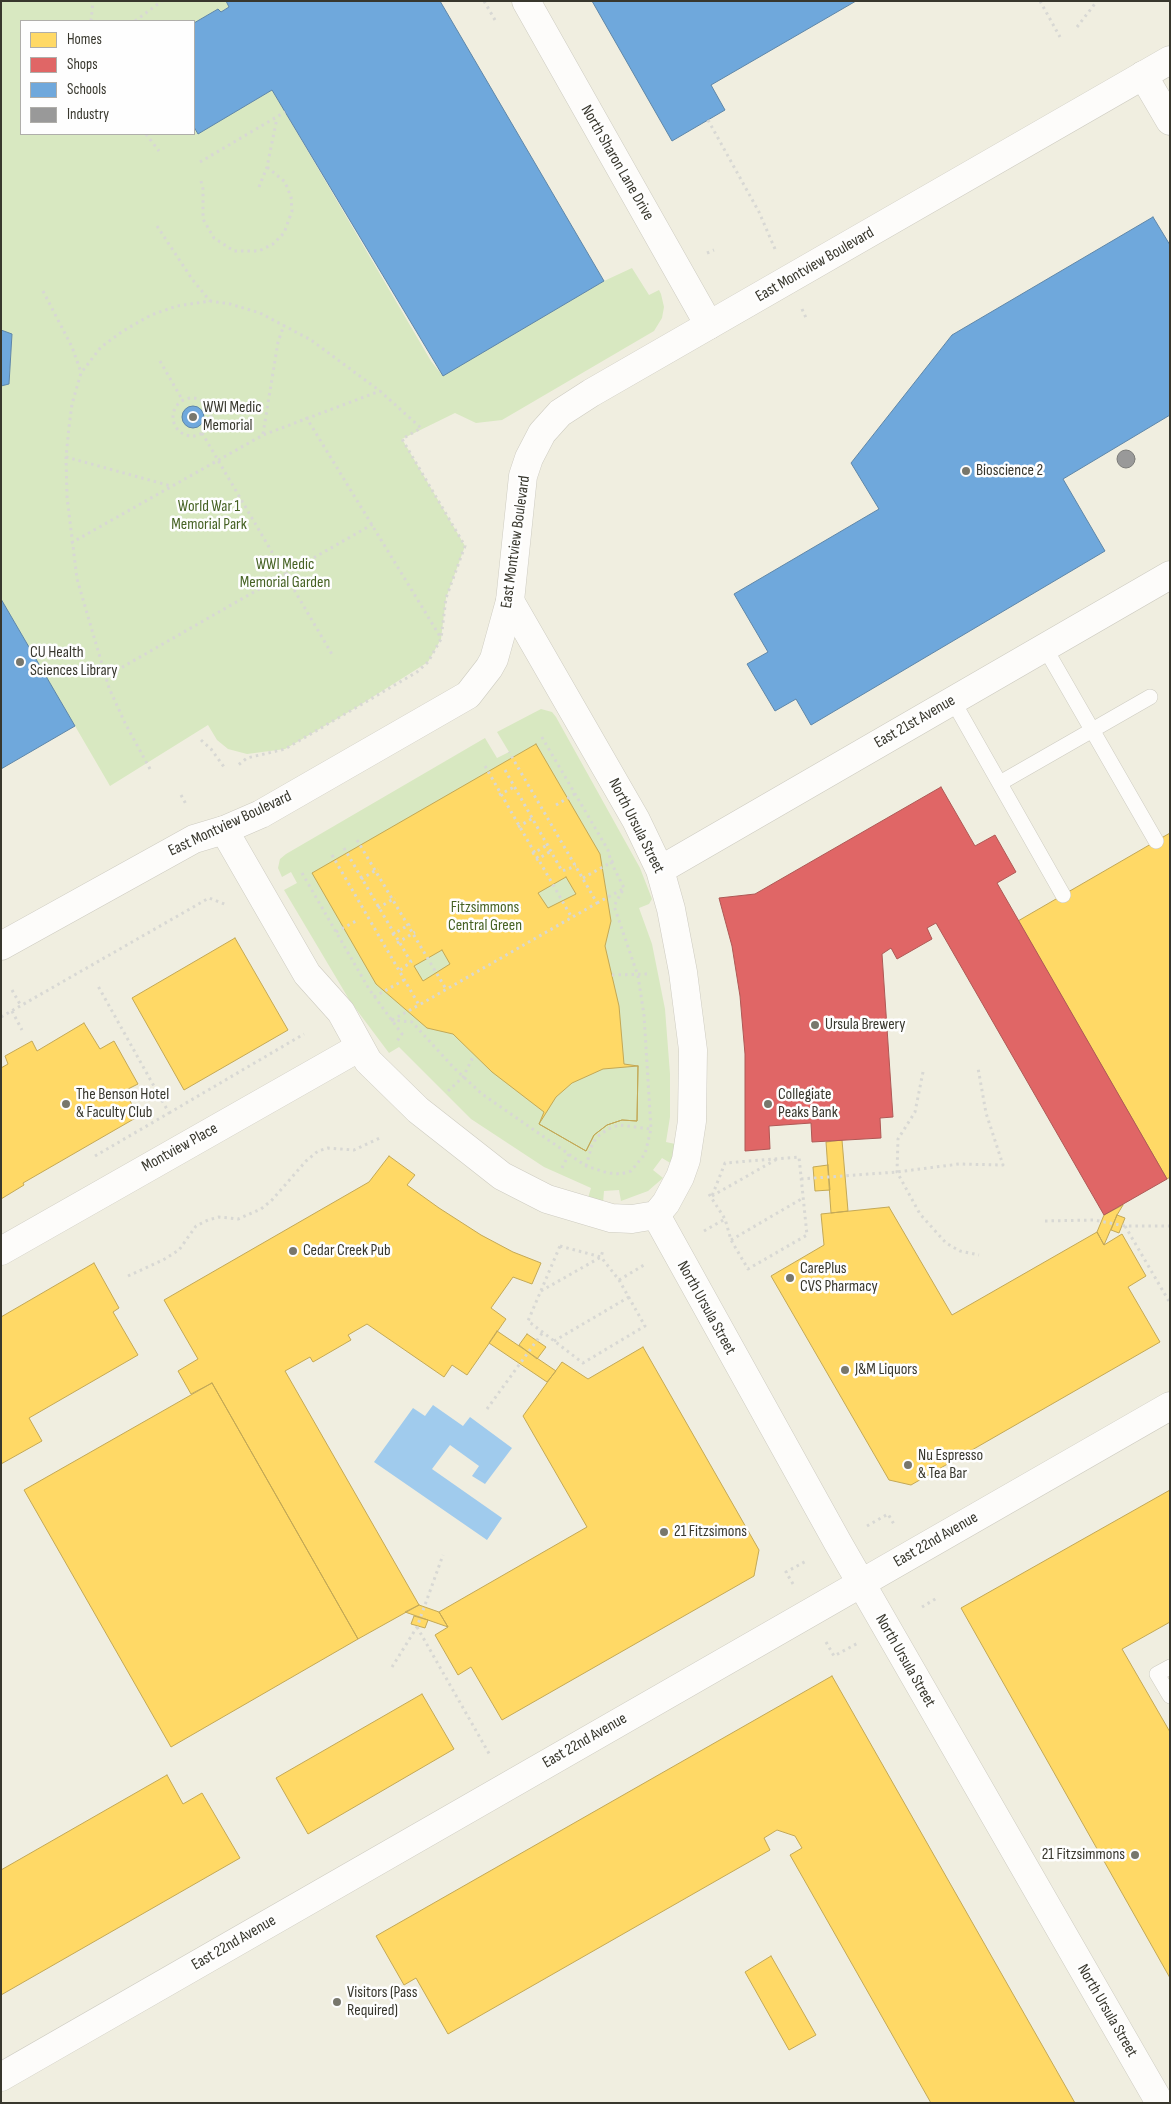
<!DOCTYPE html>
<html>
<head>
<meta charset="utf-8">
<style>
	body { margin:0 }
	#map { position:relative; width:1171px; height:2104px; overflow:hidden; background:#f0eee0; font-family:"Sofia Sans Condensed",sans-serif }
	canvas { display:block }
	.frame { position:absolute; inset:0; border:2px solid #38372d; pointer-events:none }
	.legend { position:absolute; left:20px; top:20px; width:175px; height:115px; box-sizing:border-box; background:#fefefe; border:1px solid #afaeaa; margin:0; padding:6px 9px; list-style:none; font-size:15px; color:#38372d }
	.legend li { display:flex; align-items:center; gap:10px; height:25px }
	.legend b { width:25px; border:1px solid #afaeaa }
</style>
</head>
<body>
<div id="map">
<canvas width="1171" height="2104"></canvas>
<div class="frame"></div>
<ul class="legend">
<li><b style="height:14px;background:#ffd966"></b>Homes</li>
<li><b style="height:14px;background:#e06666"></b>Shops</li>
<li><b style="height:14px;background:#6fa8dc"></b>Schools</li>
<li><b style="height:14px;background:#999"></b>Industry</li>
</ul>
</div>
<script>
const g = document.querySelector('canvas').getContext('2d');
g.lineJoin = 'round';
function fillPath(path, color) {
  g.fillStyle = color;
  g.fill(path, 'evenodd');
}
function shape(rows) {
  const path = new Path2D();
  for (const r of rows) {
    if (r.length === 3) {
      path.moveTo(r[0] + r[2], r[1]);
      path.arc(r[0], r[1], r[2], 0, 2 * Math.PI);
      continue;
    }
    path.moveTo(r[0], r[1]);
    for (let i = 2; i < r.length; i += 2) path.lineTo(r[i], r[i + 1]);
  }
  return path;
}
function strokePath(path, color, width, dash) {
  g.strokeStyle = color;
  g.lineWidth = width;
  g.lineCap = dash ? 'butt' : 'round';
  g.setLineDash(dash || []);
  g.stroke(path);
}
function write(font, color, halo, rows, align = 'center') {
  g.font = font + ' "Sofia Sans Condensed",sans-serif';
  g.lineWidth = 5;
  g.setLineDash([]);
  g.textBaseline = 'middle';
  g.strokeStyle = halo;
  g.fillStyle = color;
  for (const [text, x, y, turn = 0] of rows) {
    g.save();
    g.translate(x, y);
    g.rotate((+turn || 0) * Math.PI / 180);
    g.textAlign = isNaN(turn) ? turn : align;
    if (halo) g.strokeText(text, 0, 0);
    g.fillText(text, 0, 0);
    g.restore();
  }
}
fillPath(shape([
	[1,1,226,1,229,7,221,12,218,9,194,23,194,21,21,21,21,134,194,134,194,127,198,133,272,90,431,361,442,375,604,281,632,268,649,295,659,290,661,294,664,307,662,318,654,331,502,420,476,423,455,413,402,439,465,546,446,598,441,639,428,662,357,707,285,749,247,754,228,749,217,740,208,725,110,786,1,599,1,386,9,384,12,334,1,330],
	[541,709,552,712,556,717,640,868,652,899,649,904,639,908,652,944,665,1009,670,1074,670,1117,666,1142,675,1144,672,1164,662,1158,653,1170,663,1178,648,1191,621,1201,619,1190,604,1191,603,1203,588,1198,591,1188,544,1167,471,1119,399,1047,389,1053,350,1001,284,890,297,883,291,872,282,877,278,868,280,859,286,854,485,738,497,758,509,752,497,732]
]), '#d8e8c1');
fillPath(shape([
	[433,1405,463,1426,470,1417,512,1448,485,1484,472,1476,479,1466,450,1445,432,1469,502,1518,487,1540,374,1462,413,1408,425,1416]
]), '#a0cbed');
const homes = shape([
	[536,744,600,854,611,921,605,946,619,1006,624,1064,638,1066,637,1121,622,1120,607,1125,594,1135,586,1151,539,1124,544,1112,492,1072,453,1034,427,1028,376,984,312,873,536,744],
	[1170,833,1170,1177,1167,1179,1018,921,1170,833],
	[566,877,576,894,548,908,538,893,566,877],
	[235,938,288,1030,184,1090,132,998,235,938],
	[442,950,450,964,423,981,414,966,442,950],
	[84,1023,100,1049,114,1041,138,1084,124,1091,139,1116,23,1183,24,1185,1,1199,1,1068,8,1064,5,1056,32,1041,37,1051,84,1023],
	[638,1066,637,1121,622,1120,607,1125,594,1135,586,1151,539,1124,556,1097,572,1083,603,1069,638,1066],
	[842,1140,848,1211,831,1213,826,1142,842,1140],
	[389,1156,415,1175,407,1185,439,1208,481,1235,513,1252,541,1263,532,1284,513,1277,491,1308,506,1319,467,1375,452,1365,444,1377,367,1324,348,1335,351,1340,313,1362,310,1357,285,1371,419,1605,358,1639,212,1383,191,1394,178,1371,198,1359,164,1300,369,1182,389,1156],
	[828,1165,830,1190,815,1191,813,1167,828,1165],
	[1123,1205,1117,1215,1104,1245,1097,1232,1104,1215,1123,1205],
	[889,1207,952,1315,1097,1232,1104,1245,1122,1234,1146,1276,1128,1287,1160,1342,911,1485,889,1480,771,1276,824,1245,821,1214,889,1207],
	[1117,1215,1125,1218,1119,1233,1111,1230,1117,1215],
	[94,1263,119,1308,113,1312,138,1355,29,1418,42,1441,1,1464,1,1317,94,1263],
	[497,1331,556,1371,547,1382,489,1343,497,1331],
	[527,1334,546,1347,537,1359,519,1345,527,1334],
	[643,1347,759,1550,754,1576,502,1720,471,1667,458,1675,435,1635,448,1627,439,1612,587,1527,523,1416,562,1362,588,1379,643,1347],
	[212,1383,358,1639,171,1747,24,1490,212,1383],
	[1170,1490,1170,1622,1122,1649,1170,1732,1170,1978,961,1608,1170,1490],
	[419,1605,439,1612,448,1627,405,1612,419,1605],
	[414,1616,428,1620,425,1628,411,1624,414,1616],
	[832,1676,1075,2103,931,2103,790,1855,802,1848,795,1836,777,1830,764,1838,770,1850,448,2034,416,1978,404,1985,376,1936,832,1676],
	[422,1694,454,1749,308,1834,276,1778,422,1694],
	[167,1775,183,1804,202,1793,240,1858,1,1995,1,1870,167,1775],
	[771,1956,816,2035,789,2050,745,1972,771,1956]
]);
fillPath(homes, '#ffd966');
strokePath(homes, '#c3a855', 1);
const shops = shape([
	[941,787,975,846,995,835,1016,872,997,883,1167,1179,1104,1215,936,923,927,928,932,939,897,959,891,948,882,954,893,1117,880,1118,881,1138,812,1142,811,1123,769,1126,770,1149,745,1151,745,1054,740,996,732,946,719,898,755,894,941,787]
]);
fillPath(shops, '#e06666');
strokePath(shops, '#ae5855', 1);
const schools = shape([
	[226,1,440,1,604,281,443,376,272,90,198,134,194,127,194,23,218,9,221,12,229,7,226,1],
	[592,1,856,1,711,85,725,110,672,141,592,1],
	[1153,217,1170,245,1170,415,1063,479,1105,551,811,725,796,699,775,711,747,664,768,652,734,594,879,509,851,463,952,335,1153,217],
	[1,330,12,334,9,384,1,386,1,330],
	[193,417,11],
	[1,599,75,726,1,769,1,599]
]);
fillPath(schools, '#6fa8dc');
strokePath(schools, '#5e86a8', 1);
const industry = shape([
	[1126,459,9]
]);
fillPath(industry, '#999');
strokePath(industry, '#7c7c79', 1);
const service = shape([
	[1045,648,1156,841],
	[953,701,1063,895],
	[1000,783,1150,697],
	[1170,1667,1157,1674,1170,1696]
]);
const minor = shape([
	[526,1,709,325],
	[1143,75,1170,121],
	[224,830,307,974,341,1012,368,1061,418,1110,502,1176,547,1199,611,1218,632,1219,656,1215,666,1203,680,1177,686,1160,692,1121,693,1050,683,972,671,909,660,870,636,820,510,601],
	[660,870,1170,575],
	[656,1215,838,1543,1160,2103],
	[1,1251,360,1047],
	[1,2077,1170,1406]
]);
const tertiary = shape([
	[1,946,194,839,224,830,261,814,468,695,489,668,494,659,510,601,523,476,529,458,542,433,560,413,591,393,1170,60]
]);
strokePath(service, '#cdcbc0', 16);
strokePath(minor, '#cdcbc0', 29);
strokePath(tertiary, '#cdcbc0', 29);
strokePath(shape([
	[484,1,495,20],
	[1040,1,1060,37],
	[91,21,93,1],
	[135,21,162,1],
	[1077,27,1097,1],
	[708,120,759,212,775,249],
	[146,134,159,151],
	[200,162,285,112],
	[201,181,203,189,203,219,214,238,234,251,259,251,273,244,284,233,292,211,291,197,285,182,267,167],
	[259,187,267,167,277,118],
	[157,226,192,279,210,301],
	[707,253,714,250],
	[43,291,72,347,81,372],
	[802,309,807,320],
	[160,361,183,401],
	[192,417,19],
	[306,417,441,638],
	[202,433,333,656],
	[263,434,278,342,284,325],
	[66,457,171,486],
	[71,543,263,435,380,391],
	[105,677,373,524],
	[201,740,211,749,224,767],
	[485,766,572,918],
	[150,769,125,723,109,688,77,579,67,497,66,457,69,427,72,404,81,373,101,347,123,331,151,315,177,306,210,301,230,304,260,313,311,340,380,391,421,428,402,439,465,546,446,598,441,639,428,662,417,672,285,749,247,758,237,766],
	[505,770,562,871,576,866],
	[181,795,187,806],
	[499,795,516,786],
	[556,805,575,794],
	[518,827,533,818],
	[357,840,446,989],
	[344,848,411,962,399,971],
	[532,854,549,844],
	[332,855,419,1005,597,903,509,752],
	[536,860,553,850],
	[302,873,369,989,402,1034,397,1041],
	[583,878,617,859],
	[361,879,378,869],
	[597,903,623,889],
	[378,908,395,898],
	[336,932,356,921],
	[392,935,410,924],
	[397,943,415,932],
	[612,975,649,974],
	[12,990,21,1006],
	[374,997,404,980],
	[12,1011,22,1030],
	[1,1017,209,898,227,905],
	[391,1020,412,1022,454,1068,482,1094,586,1166,608,1173,621,1174,631,1171,645,1154,651,1129,644,1015,638,976,614,906,624,888,611,862,608,850,540,734],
	[392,1020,419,1005],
	[923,1072,915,1112,898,1139,897,1172,920,1214,946,1243,960,1251,979,1255],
	[448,1091,463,1077,474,1055],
	[169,1113,304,1034],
	[95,1156,169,1113,98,986],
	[586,1166,592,1145,597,1137,608,1129,619,1125,651,1129],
	[562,1168,569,1154],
	[801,1179,897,1172,959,1164,1003,1165,986,1113,978,1068],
	[709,1194,725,1219,731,1240,748,1269,807,1235,799,1157,725,1163,712,1196],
	[712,1196,777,1159],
	[1045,1221,1094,1220,1125,1226,1169,1226],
	[1125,1226,1170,1303],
	[704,1231,725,1219],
	[731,1240,803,1198],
	[560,1246,601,1257,619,1280,645,1326,583,1363,528,1321,560,1246],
	[128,1276,163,1260,179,1250,196,1226,208,1220,219,1217,238,1219,261,1209,272,1200,306,1161,318,1151,328,1148,354,1150,382,1137],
	[619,1280,644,1265],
	[541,1291,601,1257,603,1250],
	[554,1341,629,1297],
	[487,1409,543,1332],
	[867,1526,888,1514,895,1526],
	[793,1584,786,1572,808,1560],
	[922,1607,937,1598],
	[417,1627,491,1757],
	[826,1642,834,1656,858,1643],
	[392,1667,417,1627,443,1555]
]), '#d8d8d4', 3, [2.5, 4]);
strokePath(service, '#fdfcfa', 15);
strokePath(minor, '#fdfcfa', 28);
strokePath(tertiary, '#fdfcfa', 28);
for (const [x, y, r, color] of [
	[193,417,5,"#78776c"],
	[966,471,5,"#78776c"],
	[20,662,5,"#78776c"],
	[815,1025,5,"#78776c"],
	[66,1104,5,"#78776c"],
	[768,1104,5,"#78776c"],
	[293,1251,5,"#78776c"],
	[790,1278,5,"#78776c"],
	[845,1370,5,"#78776c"],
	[908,1465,5,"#78776c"],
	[664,1532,5,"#78776c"],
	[1135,1855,5,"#78776c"],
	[337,2002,5,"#78776c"]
]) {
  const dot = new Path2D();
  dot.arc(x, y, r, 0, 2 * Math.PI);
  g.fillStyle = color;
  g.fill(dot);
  strokePath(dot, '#fefefe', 2);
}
write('16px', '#38372d', '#fefefe', [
	["North Sharon Lane Drive",617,163,60],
	["East Montview Boulevard",815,265,-30],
	["East Montview Boulevard",516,542,-82],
	["East 21st Avenue",915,722,-30],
	["East Montview Boulevard",230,824,-25],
	["North Ursula Street",636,826,63],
	["Montview Place",180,1148,-29],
	["North Ursula Street",706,1308,61],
	["East 22nd Avenue",936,1540,-30],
	["North Ursula Street",905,1661,60],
	["East 22nd Avenue",585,1741,-30],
	["East 22nd Avenue",234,1943,-30],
	["North Ursula Street",1107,2011,60]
]);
write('16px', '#38372d', '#fefefe', [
	["WWI Medic",203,408],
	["Memorial",203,426],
	["Bioscience 2",976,471],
	["CU Health",30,653],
	["Sciences Library",30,671],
	["Ursula Brewery",825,1025],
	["The Benson Hotel",76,1095],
	["& Faculty Club",76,1113],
	["Collegiate",778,1095],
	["Peaks Bank",778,1113],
	["Cedar Creek Pub",303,1251],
	["CarePlus",800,1269],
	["CVS Pharmacy",800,1287],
	["J&M Liquors",855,1370],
	["Nu Espresso",918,1456],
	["& Tea Bar",918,1474],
	["21 Fitzsimons",674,1532],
	["21 Fitzsimmons",1125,1855,"right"],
	["Visitors (Pass",347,1993],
	["Required)",347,2011]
], 'left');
write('16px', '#466224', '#fefefe', [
	["World War 1",209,507],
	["Memorial Park",209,525],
	["WWI Medic",285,565],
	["Memorial Garden",285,583],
	["Fitzsimmons",485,908],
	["Central Green",485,926]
]);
</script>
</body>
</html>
